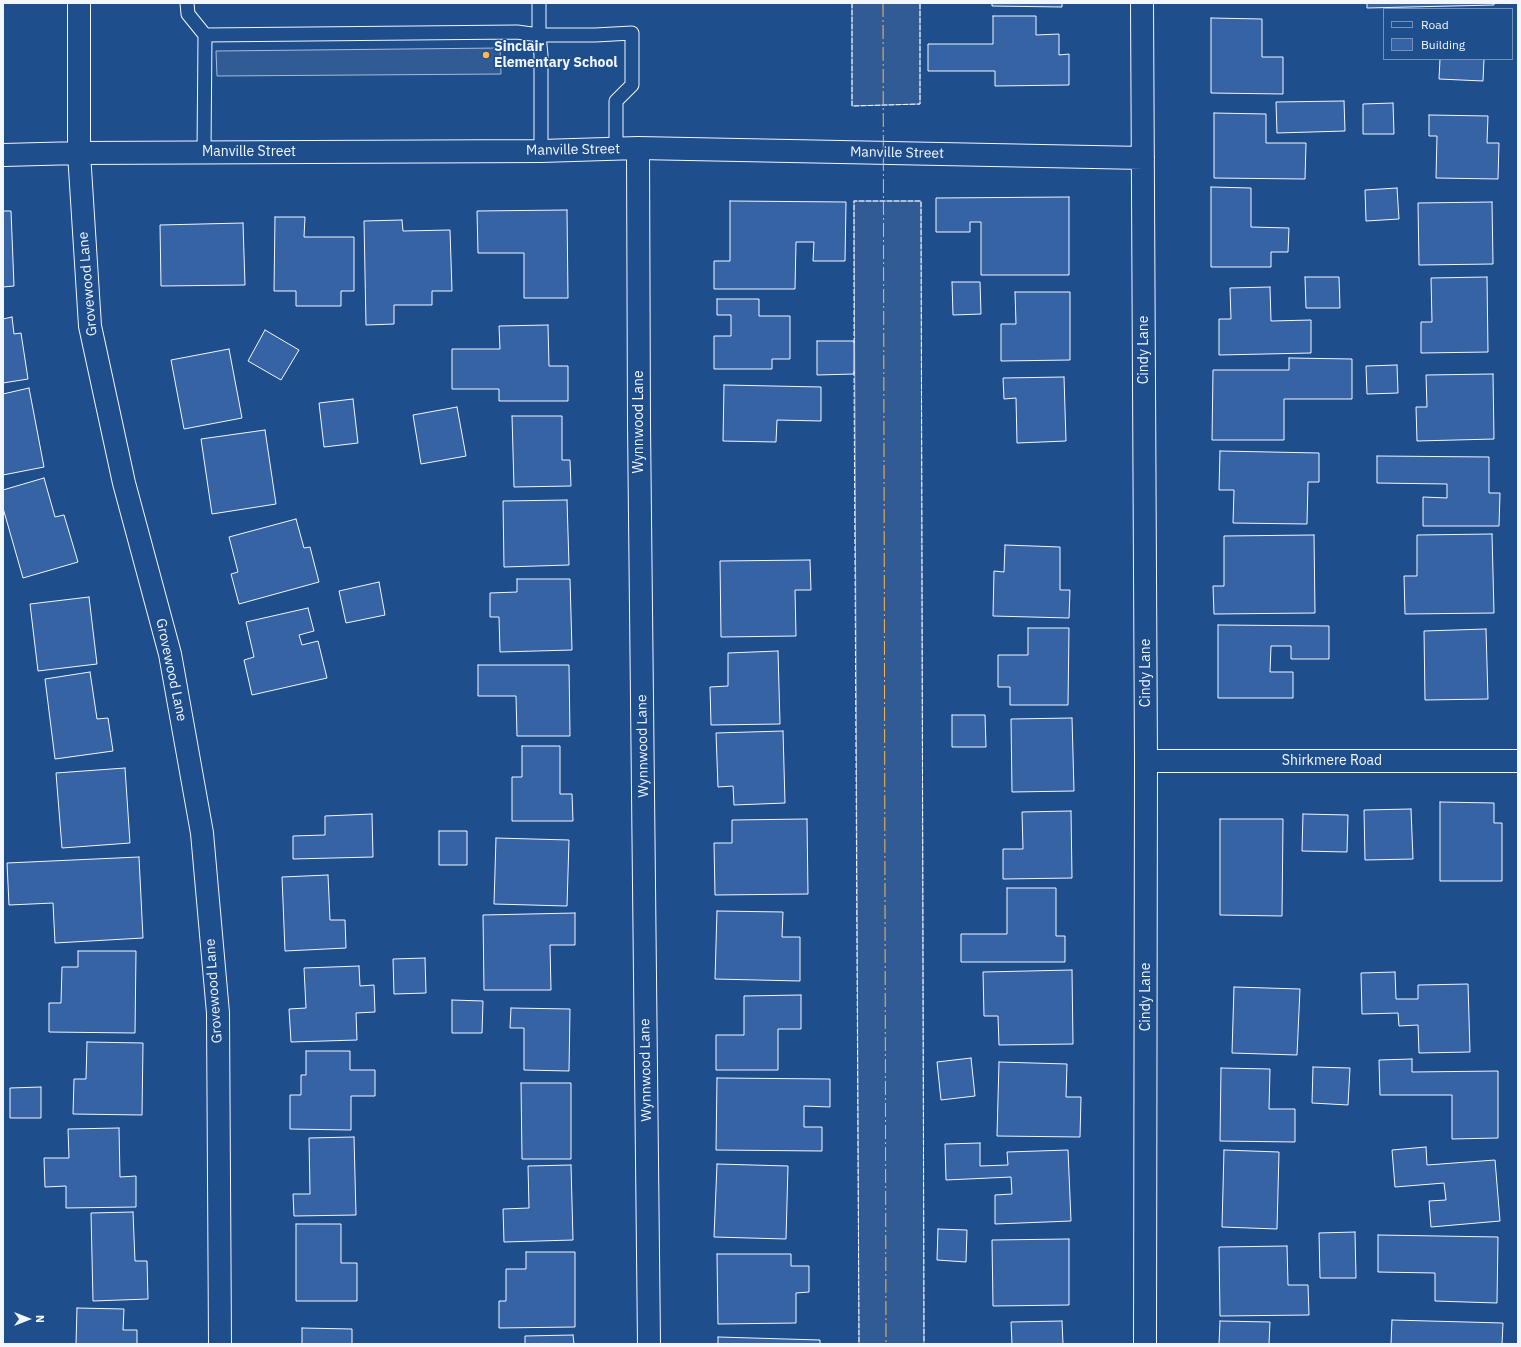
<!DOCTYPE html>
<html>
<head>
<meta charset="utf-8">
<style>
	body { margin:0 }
	#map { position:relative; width:1521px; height:1347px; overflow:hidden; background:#1f4e8c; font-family:"IBM Plex Sans",sans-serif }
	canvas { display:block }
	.frame { position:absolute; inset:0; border:4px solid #f2f6ff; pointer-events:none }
	.legend { position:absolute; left:1383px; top:8px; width:130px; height:52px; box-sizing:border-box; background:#1f4e8c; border:1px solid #7391ba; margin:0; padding:5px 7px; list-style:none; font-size:12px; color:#f2f6ff }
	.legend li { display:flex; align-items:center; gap:8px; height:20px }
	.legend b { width:20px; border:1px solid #7391ba }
	.north { position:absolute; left:8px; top:1299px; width:40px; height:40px; -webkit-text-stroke:3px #1f4e8c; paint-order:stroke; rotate:90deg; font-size:11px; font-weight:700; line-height:16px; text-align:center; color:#f2f6ff }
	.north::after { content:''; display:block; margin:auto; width:14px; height:18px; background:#f2f6ff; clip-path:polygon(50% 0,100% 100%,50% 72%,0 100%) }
</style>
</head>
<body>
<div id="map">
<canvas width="1521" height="1347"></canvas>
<div class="frame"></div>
<ul class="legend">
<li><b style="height:5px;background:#1f4e8c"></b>Road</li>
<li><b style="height:11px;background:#3563a3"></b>Building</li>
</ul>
<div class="north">N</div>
</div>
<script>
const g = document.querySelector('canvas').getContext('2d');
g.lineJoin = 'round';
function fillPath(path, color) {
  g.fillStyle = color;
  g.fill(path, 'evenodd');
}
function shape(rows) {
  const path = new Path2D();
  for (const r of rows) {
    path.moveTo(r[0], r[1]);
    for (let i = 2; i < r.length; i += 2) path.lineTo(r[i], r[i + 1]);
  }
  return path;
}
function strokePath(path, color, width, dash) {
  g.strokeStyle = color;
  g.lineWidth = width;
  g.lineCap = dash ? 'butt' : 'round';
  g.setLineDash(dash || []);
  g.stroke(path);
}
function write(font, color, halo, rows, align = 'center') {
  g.font = font + ' "IBM Plex Sans",sans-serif';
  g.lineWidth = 3;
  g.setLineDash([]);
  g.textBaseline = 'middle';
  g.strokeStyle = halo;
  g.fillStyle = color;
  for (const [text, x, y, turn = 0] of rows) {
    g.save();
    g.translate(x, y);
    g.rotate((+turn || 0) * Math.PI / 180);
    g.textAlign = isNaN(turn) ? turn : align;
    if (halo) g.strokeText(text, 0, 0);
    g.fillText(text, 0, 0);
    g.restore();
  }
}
const built = shape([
	[852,3,920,3,920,104,852,106,852,3],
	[500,48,501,74,217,76,216,51,500,48],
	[854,201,921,201,924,1344,859,1344,854,201]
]);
fillPath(built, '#305b95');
strokePath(built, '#a8bbd7', 1);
const building = shape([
	[992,3,1062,3,1062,7,992,6,992,3],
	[1367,3,1494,3,1494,5,1367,8,1367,3],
	[993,16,1036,16,1036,35,1059,34,1059,55,1069,54,1069,85,995,86,995,71,928,71,928,44,993,44,993,16],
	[1211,18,1262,19,1262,57,1283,57,1283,94,1211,93,1211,18],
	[1440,59,1484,59,1483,81,1439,79,1440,59],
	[1344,101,1345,131,1277,133,1276,102,1344,101],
	[1393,103,1394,134,1363,134,1363,104,1393,103],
	[1214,113,1266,114,1266,143,1306,143,1305,179,1214,178,1214,113],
	[1429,115,1488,116,1487,143,1499,143,1498,179,1436,178,1437,136,1429,136,1429,115],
	[1211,187,1251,188,1251,227,1289,228,1288,252,1271,252,1271,267,1211,267,1211,187],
	[1397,188,1399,219,1366,221,1365,190,1397,188],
	[1069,197,1069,275,981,275,981,222,970,222,970,232,936,232,936,198,1069,197],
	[730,201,846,202,845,261,813,261,814,242,796,242,795,289,714,289,714,261,730,261,730,201],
	[1492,202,1493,264,1419,265,1418,203,1492,202],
	[567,210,568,298,524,298,524,253,478,253,477,211,567,210],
	[3,211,11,211,14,286,3,287,3,211],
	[275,217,305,217,304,237,354,237,354,291,341,291,341,306,296,306,296,291,274,291,275,217],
	[402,220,403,231,450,230,452,291,432,291,432,305,394,305,394,324,366,325,364,221,402,220],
	[243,223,245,285,161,286,160,225,243,223],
	[1305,277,1339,277,1340,308,1306,308,1305,277],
	[1487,277,1488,352,1421,353,1421,322,1432,322,1431,278,1487,277],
	[952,282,980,282,981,314,953,315,952,282],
	[1270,287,1271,321,1311,320,1311,353,1219,355,1219,319,1231,319,1230,288,1270,287],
	[1015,292,1070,292,1070,360,1001,361,1001,324,1016,324,1015,292],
	[717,299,759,299,759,316,790,316,790,359,772,359,772,369,714,369,714,336,731,336,731,315,717,315,717,299],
	[12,317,14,334,21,333,28,379,3,383,3,319,12,317],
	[548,325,549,366,568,366,568,401,499,401,499,389,452,389,452,349,500,349,499,326,548,325],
	[265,330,299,350,281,380,248,361,265,330],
	[817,341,854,341,854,374,817,375,817,341],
	[229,349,242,418,184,429,171,360,229,349],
	[1289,358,1352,359,1352,399,1284,399,1284,440,1212,440,1213,370,1289,370,1289,358],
	[1397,365,1398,393,1367,394,1366,366,1397,365],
	[1493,374,1494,439,1417,441,1416,407,1427,407,1426,375,1493,374],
	[1064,377,1066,441,1017,443,1016,398,1004,399,1003,378,1064,377],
	[724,385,821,387,821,421,777,420,776,442,723,441,724,385],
	[29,388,44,467,3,475,3,394,29,388],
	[353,399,358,443,324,447,319,403,353,399],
	[457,407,466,456,421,464,413,415,457,407],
	[512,416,562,416,562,460,570,460,571,486,514,487,512,416],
	[265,430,276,504,212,514,201,439,265,430],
	[1220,451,1319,453,1319,482,1308,482,1307,524,1233,523,1234,490,1219,490,1220,451],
	[1377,456,1489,457,1489,493,1500,493,1499,526,1423,526,1423,497,1447,498,1447,484,1377,483,1377,456],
	[44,478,55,517,64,515,78,562,23,578,3,508,3,490,44,478],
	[567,500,569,565,504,567,503,501,567,500],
	[296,519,304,548,310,547,319,582,239,604,231,574,238,572,229,537,296,519],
	[1492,534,1494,613,1405,614,1404,576,1417,576,1417,535,1492,534],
	[1314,535,1315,613,1214,614,1213,586,1224,586,1224,536,1314,535],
	[1005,545,1060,547,1060,590,1070,590,1069,618,993,616,994,571,1004,572,1005,545],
	[810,560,811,590,795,590,796,636,721,637,720,561,810,560],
	[517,579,570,579,572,650,500,652,499,617,490,617,490,593,517,592,517,579],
	[379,582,385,615,346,623,339,591,379,582],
	[89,597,97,664,38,671,30,604,89,597],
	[308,608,314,631,299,635,302,645,318,641,327,678,252,695,244,660,254,657,246,622,308,608],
	[1218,625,1329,626,1329,659,1291,659,1291,646,1271,646,1270,672,1293,672,1293,698,1218,698,1218,625],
	[1028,628,1069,628,1068,705,1010,705,1010,687,998,687,998,655,1028,655,1028,628],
	[1486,629,1488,699,1425,700,1424,631,1486,629],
	[778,651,780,724,711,725,710,687,728,686,728,653,778,651],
	[478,665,569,665,570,736,517,736,516,696,478,696,478,665],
	[90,672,97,719,108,718,113,751,55,759,45,679,90,672],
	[952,715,985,715,986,747,952,747,952,715],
	[1072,718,1074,791,1012,792,1011,719,1072,718],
	[783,731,785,803,734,805,733,786,718,787,716,733,783,731],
	[522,746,560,746,560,794,572,794,573,821,512,821,512,777,522,777,522,746],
	[125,768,130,843,62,848,56,773,125,768],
	[1440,802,1494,803,1494,823,1502,823,1502,881,1440,881,1440,802],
	[1411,809,1413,859,1365,860,1364,810,1411,809],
	[1071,811,1072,878,1003,879,1003,849,1023,849,1022,812,1071,811],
	[372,814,373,857,293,859,293,836,325,835,325,816,372,814],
	[1303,814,1348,815,1347,852,1302,851,1303,814],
	[807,819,808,894,715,895,714,843,732,843,732,820,807,819],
	[1220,819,1283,819,1282,916,1220,915,1220,819],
	[439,831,467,831,467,865,439,865,439,831],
	[496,838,569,840,567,906,494,904,496,838],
	[139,857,143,938,55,943,53,903,9,905,7,863,139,857],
	[328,875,330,920,345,920,346,948,285,951,282,877,328,875],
	[1007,888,1056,888,1056,936,1065,936,1065,962,961,962,961,934,1007,934,1007,888],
	[717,911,783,912,782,937,800,937,800,981,715,979,717,911],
	[575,913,575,945,550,945,551,990,484,990,483,915,575,913],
	[78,951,136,951,135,1033,49,1032,49,1003,61,1003,62,967,78,967,78,951],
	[425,958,426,993,394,994,393,959,425,958],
	[359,966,360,986,374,985,375,1012,356,1013,357,1040,291,1042,289,1009,306,1008,304,968,359,966],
	[1072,970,1073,1044,999,1045,998,1016,984,1016,983,972,1072,970],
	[1395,972,1396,999,1418,999,1418,985,1468,984,1470,1052,1419,1053,1418,1025,1399,1026,1398,1013,1362,1014,1361,973,1395,972],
	[1234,987,1300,989,1297,1055,1232,1053,1234,987],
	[801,995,801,1029,778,1029,778,1070,716,1070,716,1035,744,1035,744,996,801,995],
	[452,1000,483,1001,482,1033,452,1033,452,1000],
	[511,1008,570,1009,569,1071,524,1070,524,1028,510,1028,511,1008],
	[87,1042,143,1043,142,1115,73,1114,74,1079,86,1079,87,1042],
	[306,1051,350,1051,350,1070,375,1070,375,1096,351,1096,351,1130,290,1129,290,1095,301,1095,301,1075,306,1075,306,1051],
	[971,1058,975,1096,941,1100,937,1062,971,1058],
	[1412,1059,1412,1072,1498,1071,1498,1138,1452,1139,1452,1095,1380,1095,1379,1060,1412,1059],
	[999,1062,1067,1064,1066,1097,1081,1097,1080,1137,997,1136,999,1062],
	[1313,1067,1350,1068,1348,1105,1312,1103,1313,1067],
	[1221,1068,1270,1069,1269,1109,1295,1109,1295,1142,1220,1141,1221,1068],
	[717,1078,830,1079,830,1107,804,1106,804,1127,822,1127,822,1151,716,1150,717,1078],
	[521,1083,571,1083,571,1159,522,1159,521,1083],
	[41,1087,41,1118,10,1118,10,1088,41,1087],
	[119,1128,120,1177,136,1176,136,1207,66,1208,66,1186,45,1187,44,1158,69,1158,68,1129,119,1128],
	[354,1137,356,1215,294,1216,293,1194,310,1194,309,1138,354,1137],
	[980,1143,980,1166,1008,1165,1007,1152,1068,1150,1071,1221,995,1224,995,1195,1012,1194,1011,1177,946,1180,945,1144,980,1143],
	[1426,1147,1427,1165,1495,1160,1500,1221,1431,1227,1429,1201,1446,1200,1444,1183,1395,1187,1392,1150,1426,1147],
	[1224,1150,1279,1152,1277,1229,1222,1227,1224,1150],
	[717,1164,788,1166,786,1239,714,1237,717,1164],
	[571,1165,573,1240,504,1242,503,1209,529,1208,528,1166,571,1165],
	[133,1212,135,1261,147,1261,148,1299,93,1301,91,1213,133,1212],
	[296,1224,341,1224,341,1263,357,1263,357,1301,296,1301,296,1224],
	[938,1229,967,1230,966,1262,937,1260,938,1229],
	[1355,1232,1356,1278,1320,1278,1319,1233,1355,1232],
	[1378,1235,1498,1237,1497,1303,1435,1301,1435,1273,1378,1272,1378,1235],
	[1069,1239,1069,1305,993,1306,992,1240,1069,1239],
	[1287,1246,1288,1285,1308,1285,1309,1315,1220,1316,1219,1247,1287,1246],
	[526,1252,575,1252,575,1327,499,1328,499,1301,506,1301,506,1269,526,1269,526,1252],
	[717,1254,791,1254,791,1266,809,1266,809,1292,796,1293,796,1323,718,1324,717,1254],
	[77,1308,124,1309,123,1330,137,1330,137,1344,76,1344,77,1308],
	[1392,1320,1503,1323,1502,1344,1391,1344,1392,1320],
	[1062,1321,1063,1344,1012,1344,1011,1322,1062,1321],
	[1220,1321,1270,1322,1269,1344,1219,1344,1220,1321],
	[302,1328,352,1329,352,1344,302,1344,302,1328],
	[573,1335,574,1344,525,1344,525,1336,573,1335],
	[718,1337,820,1340,820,1344,718,1344,718,1337]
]);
fillPath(building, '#3563a3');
strokePath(building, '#f2f6ff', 1);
const service = shape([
	[187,3,188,14,205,35,517,32,539,35,541,55,541,151],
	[539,3,539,35,595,35,632,33,632,85,616,101,616,149],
	[204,152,205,35]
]);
const minor = shape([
	[79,3,79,153,90,326,124,483,170,654,202,833,218,1013,220,1344],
	[1142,3,1146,761,1145,1344],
	[638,148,639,425,649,1344],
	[3,155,79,153,541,151,638,148,1143,158],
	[1146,761,1518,761]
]);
strokePath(service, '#f2f6ff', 15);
strokePath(minor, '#f2f6ff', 24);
strokePath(service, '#1f4e8c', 13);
strokePath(minor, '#1f4e8c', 22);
strokePath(shape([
	[852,3,852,106,920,104,920,3],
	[854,343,854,201,921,201,924,1344],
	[854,371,859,1344]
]), '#f2f6ff', 1, [5, 2]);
strokePath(shape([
	[883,3,886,1344]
]), '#ffb74d', 1, [14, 3, 2, 3]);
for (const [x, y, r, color] of [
	[486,55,4,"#ffb74d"]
]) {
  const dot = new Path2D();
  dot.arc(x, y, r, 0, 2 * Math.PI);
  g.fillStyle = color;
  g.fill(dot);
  strokePath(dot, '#1f4e8c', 1.5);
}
write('bold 14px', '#f2f6ff', '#1f4e8c', [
	["Sinclair",494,47],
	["Elementary School",494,63]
], 'left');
write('14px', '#f2f6ff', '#1f4e8c', [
	["Manville Street",573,150,-1],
	["Manville Street",249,152],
	["Manville Street",897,153,1],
	["Grovewood Lane",88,284,-95],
	["Cindy Lane",1144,350,-90],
	["Wynnwood Lane",639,422,-90],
	["Grovewood Lane",171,670,78],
	["Cindy Lane",1146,673,-90],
	["Wynnwood Lane",643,746,-91],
	["Shirkmere Road",1332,761],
	["Grovewood Lane",214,991,-94],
	["Cindy Lane",1146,997,-90],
	["Wynnwood Lane",646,1070,-91]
]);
</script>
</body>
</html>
